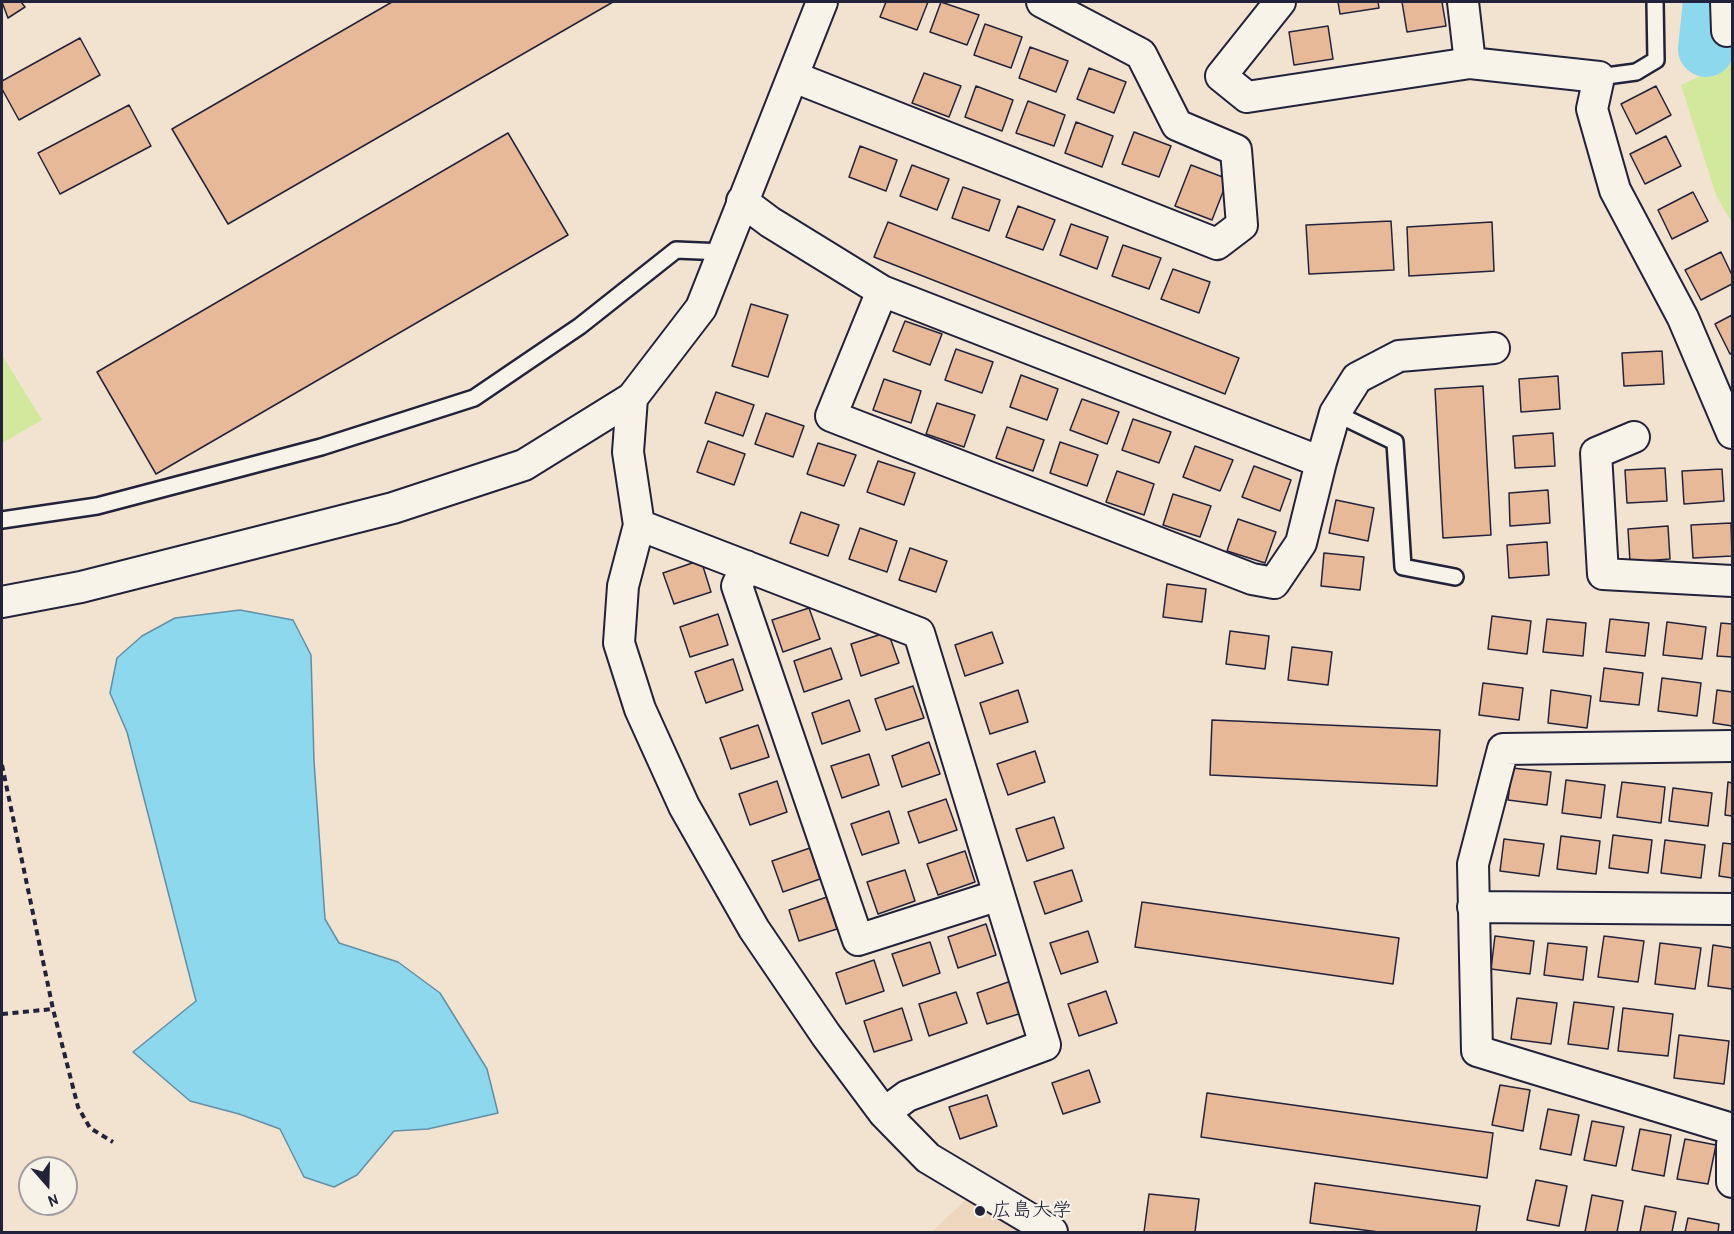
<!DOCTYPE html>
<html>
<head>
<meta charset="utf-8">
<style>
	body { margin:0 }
	#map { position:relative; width:1734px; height:1234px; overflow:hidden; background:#f2e2d0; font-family:"Patrick Hand",sans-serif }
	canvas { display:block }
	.frame { position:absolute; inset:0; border:3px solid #22223b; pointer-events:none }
	.north { position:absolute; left:18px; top:1156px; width:60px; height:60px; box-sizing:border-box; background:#f7f3e8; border:2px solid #a29fa3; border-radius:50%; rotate:160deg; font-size:16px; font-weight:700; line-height:24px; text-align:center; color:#22223b }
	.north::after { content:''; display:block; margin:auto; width:21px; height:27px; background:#22223b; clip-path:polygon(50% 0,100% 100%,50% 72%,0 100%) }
</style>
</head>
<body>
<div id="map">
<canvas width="1734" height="1234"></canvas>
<div class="frame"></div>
<div class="north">N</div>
</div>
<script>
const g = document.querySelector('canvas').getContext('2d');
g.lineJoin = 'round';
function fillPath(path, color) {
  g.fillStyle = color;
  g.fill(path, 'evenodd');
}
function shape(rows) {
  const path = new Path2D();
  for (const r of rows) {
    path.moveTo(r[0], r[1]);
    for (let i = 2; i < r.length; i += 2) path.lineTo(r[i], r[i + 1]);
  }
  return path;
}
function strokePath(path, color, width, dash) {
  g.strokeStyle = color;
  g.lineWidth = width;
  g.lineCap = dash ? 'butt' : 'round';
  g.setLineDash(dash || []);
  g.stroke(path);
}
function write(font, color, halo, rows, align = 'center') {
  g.font = font + ' "Patrick Hand","Klee One",sans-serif';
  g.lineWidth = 4.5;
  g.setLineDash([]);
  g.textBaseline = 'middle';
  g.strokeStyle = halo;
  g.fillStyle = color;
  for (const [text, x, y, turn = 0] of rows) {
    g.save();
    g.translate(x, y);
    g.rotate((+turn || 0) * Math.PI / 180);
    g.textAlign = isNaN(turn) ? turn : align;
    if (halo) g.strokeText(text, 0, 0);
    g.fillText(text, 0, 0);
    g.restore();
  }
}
fillPath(shape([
	[976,1190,1036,1232,932,1232]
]), '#efd6bf');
fillPath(shape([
	[1732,62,1732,223,1716,195,1681,85],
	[2,355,42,420,2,443]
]), '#d1e89d');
const water = shape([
	[240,610,293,620,311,655,314,761,325,919,339,943,398,962,440,993,487,1069,498,1113,428,1129,394,1131,357,1175,334,1187,304,1177,280,1129,239,1114,190,1101,133,1052,196,1001,127,732,110,693,117,658,142,636,175,618,240,610]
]);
fillPath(water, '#8dd8ed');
strokePath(water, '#628fa6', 1.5);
strokePath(shape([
	[1706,49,1711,2]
]), '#8dd8ed', 56);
const building = shape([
	[2,2,21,2,25,7,8,18,2,2],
	[392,2,613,2,228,224,172,129,392,2],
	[886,2,928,2,917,30,880,17,886,2],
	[941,2,979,15,967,45,930,32,941,2],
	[1338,2,1378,2,1379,8,1340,14,1338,2],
	[1402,2,1442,2,1446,26,1407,32,1402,2],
	[985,24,1022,37,1011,68,974,55,985,24],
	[1328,26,1333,59,1294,65,1289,32,1328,26],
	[80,38,100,75,19,120,2,89,2,81,80,38],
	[1030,47,1068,61,1056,92,1019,78,1030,47],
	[1089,68,1126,82,1114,113,1077,99,1089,68],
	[924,73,961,86,949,117,912,103,924,73],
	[976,86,1013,100,1002,131,965,117,976,86],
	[1656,86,1671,115,1636,134,1621,104,1656,86],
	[1028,101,1065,115,1054,146,1016,133,1028,101],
	[129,105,151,146,60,194,38,153,129,105],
	[1076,122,1113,136,1102,167,1065,153,1076,122],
	[1134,132,1171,146,1159,177,1122,164,1134,132],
	[508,133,568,235,156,474,97,372,508,133],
	[1666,136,1681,166,1645,184,1630,154,1666,136],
	[860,146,897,160,886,191,849,177,860,146],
	[912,165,949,179,937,210,900,196,912,165],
	[1191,165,1228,179,1212,220,1175,206,1191,165],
	[963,187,1000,200,989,231,952,218,963,187],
	[1693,192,1708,221,1672,239,1658,210,1693,192],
	[1018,206,1055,220,1043,250,1006,237,1018,206],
	[1391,221,1394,270,1309,274,1306,225,1391,221],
	[888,222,1239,358,1225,394,874,257,888,222],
	[1492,222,1494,271,1409,276,1407,227,1492,222],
	[1071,224,1108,237,1097,269,1060,255,1071,224],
	[1123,245,1161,258,1149,289,1112,276,1123,245],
	[1721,252,1732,275,1732,284,1701,300,1685,270,1721,252],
	[1173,269,1210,282,1199,313,1161,299,1173,269],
	[751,304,788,315,768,377,732,366,751,304],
	[1732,315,1732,353,1730,354,1715,324,1732,315],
	[905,321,942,334,930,365,893,351,905,321],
	[956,349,993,362,982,393,945,380,956,349],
	[1662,351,1664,384,1624,386,1622,353,1662,351],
	[1021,375,1058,389,1047,420,1010,407,1021,375],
	[1558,376,1560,409,1521,412,1519,379,1558,376],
	[884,379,921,391,911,423,873,410,884,379],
	[1483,386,1491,535,1443,538,1435,389,1483,386],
	[716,392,754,405,743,436,705,423,716,392],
	[1082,399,1119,412,1107,444,1070,430,1082,399],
	[937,403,975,415,964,447,926,434,937,403],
	[766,413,804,426,793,457,755,444,766,413],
	[1133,419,1171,432,1159,463,1122,450,1133,419],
	[1007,427,1044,440,1033,471,996,458,1007,427],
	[1553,433,1555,466,1515,468,1513,436,1553,433],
	[708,441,745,454,734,485,697,472,708,441],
	[1060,442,1098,455,1087,486,1050,473,1060,442],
	[818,443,856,455,844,486,807,474,818,443],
	[1195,446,1233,460,1220,491,1183,477,1195,446],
	[878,461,915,473,904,505,867,492,878,461],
	[1254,466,1291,480,1280,511,1242,497,1254,466],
	[1665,468,1667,501,1627,503,1625,470,1665,468],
	[1722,469,1724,501,1684,504,1682,471,1722,469],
	[1117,471,1154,484,1144,515,1106,502,1117,471],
	[1548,490,1550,523,1510,526,1509,493,1548,490],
	[1173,494,1211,506,1200,537,1163,525,1173,494],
	[1336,500,1374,508,1368,541,1329,533,1336,500],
	[801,512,839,525,828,556,790,543,801,512],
	[1238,519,1276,532,1265,563,1227,551,1238,519],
	[1731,523,1732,556,1693,558,1691,525,1731,523],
	[1668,526,1670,559,1630,562,1628,529,1668,526],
	[860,528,897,541,887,572,849,559,860,528],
	[1547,542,1549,575,1509,578,1507,545,1547,542],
	[910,548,947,561,936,592,899,580,910,548],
	[1324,553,1364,557,1360,590,1321,586,1324,553],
	[701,560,711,592,674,604,663,573,701,560],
	[1167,584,1206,589,1202,622,1163,617,1167,584],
	[809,608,820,639,783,652,772,620,809,608],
	[718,614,728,645,690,657,680,627,718,614],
	[1492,616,1531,621,1527,654,1488,649,1492,616],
	[1547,619,1586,623,1583,656,1543,652,1547,619],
	[1610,619,1649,623,1645,656,1606,652,1610,619],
	[1667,622,1706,627,1702,659,1663,655,1667,622],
	[1721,623,1732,624,1732,657,1717,656,1721,623],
	[1230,631,1269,636,1265,669,1226,664,1230,631],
	[888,632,899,663,861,676,851,644,888,632],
	[992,632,1003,663,965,676,955,645,992,632],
	[1292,647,1332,652,1328,685,1288,680,1292,647],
	[831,648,842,679,804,692,794,661,831,648],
	[733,659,743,690,706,703,695,672,733,659],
	[1604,668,1643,673,1639,705,1600,701,1604,668],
	[1662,678,1701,683,1697,716,1658,711,1662,678],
	[1483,683,1523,688,1519,720,1479,715,1483,683],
	[913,686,924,718,886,730,875,699,913,686],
	[1018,690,1028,722,990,734,980,703,1018,690],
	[1551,690,1591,696,1587,728,1548,723,1551,690],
	[1717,690,1732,692,1732,726,1713,723,1717,690],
	[849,700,860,731,822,744,812,713,849,700],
	[1212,720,1440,730,1437,786,1210,775,1212,720],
	[758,725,769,757,731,769,720,738,758,725],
	[929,742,940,774,902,787,892,756,929,742],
	[1035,751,1045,782,1008,795,997,764,1035,751],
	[869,754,879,785,842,798,831,766,869,754],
	[1512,768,1551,772,1547,805,1508,800,1512,768],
	[1566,780,1605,785,1601,818,1562,813,1566,780],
	[777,781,787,812,750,825,739,794,777,781],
	[1622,782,1665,787,1661,823,1617,817,1622,782],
	[1728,782,1732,783,1732,816,1725,815,1728,782],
	[1673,788,1712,793,1708,826,1669,821,1673,788],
	[946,799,957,830,919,843,908,812,946,799],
	[889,811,899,843,862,855,851,824,889,811],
	[1054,817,1064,848,1027,861,1016,829,1054,817],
	[1613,835,1652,840,1648,873,1609,868,1613,835],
	[1561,836,1600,841,1596,874,1557,869,1561,836],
	[1504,839,1544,844,1539,876,1500,871,1504,839],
	[1665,840,1705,845,1701,878,1661,873,1665,840],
	[1723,843,1732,844,1732,878,1719,876,1723,843],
	[810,848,820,879,783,892,772,861,810,848],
	[965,851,975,882,938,895,927,864,965,851],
	[905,870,915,901,878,914,867,882,905,870],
	[1072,870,1082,901,1045,914,1034,882,1072,870],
	[827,897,837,929,799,941,789,910,827,897],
	[1142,902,1399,938,1393,984,1135,947,1142,902],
	[986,924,996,955,958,968,948,937,986,924],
	[1088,931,1098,962,1061,974,1050,943,1088,931],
	[1495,936,1534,941,1530,974,1491,969,1495,936],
	[1604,936,1644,941,1638,982,1598,977,1604,936],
	[930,942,940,973,903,986,892,954,930,942],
	[1548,943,1587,947,1583,980,1544,975,1548,943],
	[1660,943,1701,948,1695,989,1655,984,1660,943],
	[1713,945,1732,948,1732,989,1708,986,1713,945],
	[874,960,884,991,846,1004,836,973,874,960],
	[1014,980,1025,1012,987,1024,977,993,1014,980],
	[1106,991,1117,1023,1079,1036,1068,1004,1106,991],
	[956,992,967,1023,929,1036,919,1004,956,992],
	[1517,998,1557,1003,1551,1044,1511,1039,1517,998],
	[1574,1002,1614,1007,1608,1049,1568,1044,1574,1002],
	[902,1008,912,1040,874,1052,864,1021,902,1008],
	[1623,1008,1673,1014,1668,1056,1618,1051,1623,1008],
	[1679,1035,1729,1041,1724,1084,1674,1078,1679,1035],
	[1089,1070,1100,1102,1063,1114,1052,1083,1089,1070],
	[1500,1085,1530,1090,1523,1131,1492,1125,1500,1085],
	[1207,1093,1493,1133,1487,1178,1201,1137,1207,1093],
	[987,1095,997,1126,960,1139,949,1107,987,1095],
	[1548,1109,1579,1115,1571,1155,1540,1149,1548,1109],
	[1592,1121,1624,1127,1616,1166,1584,1160,1592,1121],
	[1640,1129,1671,1135,1664,1176,1632,1170,1640,1129],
	[1685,1139,1716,1145,1708,1184,1677,1179,1685,1139],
	[1536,1180,1567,1186,1559,1226,1527,1220,1536,1180],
	[1315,1183,1480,1206,1476,1232,1379,1232,1310,1223,1315,1183],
	[1149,1194,1199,1199,1195,1232,1144,1232,1149,1194],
	[1592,1195,1623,1201,1617,1232,1585,1232,1592,1195],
	[1645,1206,1676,1212,1672,1232,1640,1232,1645,1206],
	[1688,1218,1719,1224,1718,1232,1685,1232,1688,1218]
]);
fillPath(building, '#e7b998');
strokePath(building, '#22223b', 1.5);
const lane = shape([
	[1599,77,1636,72,1656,60,1655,2],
	[1335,413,1395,442,1403,567,1455,577],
	[2,520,97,506,321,447,474,398,580,326,676,250,723,252]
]);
const street = shape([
	[1280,2,1221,76,1247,97,1470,63,1599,77,1592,109,1615,190,1683,318,1732,433],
	[1463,2,1470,63],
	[1726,2,1727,31],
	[794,77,1217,244,1242,225,1236,150,1177,125,1141,54,1042,2],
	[742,201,770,222,882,291,1321,462,1301,543,1274,583,1252,579,831,416,882,291],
	[632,398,628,452,639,525,623,586,619,643,640,709,684,806,754,929,826,1035,884,1113,928,1158,1052,1232],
	[1634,437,1596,453,1603,574,1732,581],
	[1321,462,1335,413,1357,378,1399,356,1494,348],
	[639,525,919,633,1045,1045,907,1096,884,1113],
	[746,566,737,586,858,940,999,895],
	[2,602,81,587,393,508,524,465,632,398,701,308,822,2],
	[1732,746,1503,749,1473,864,1477,1051,1732,1129],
	[1473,907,1732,909],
	[1732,1144,1732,1182]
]);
strokePath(lane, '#22223b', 20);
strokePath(street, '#22223b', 34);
strokePath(shape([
	[2,765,53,1009,78,1107,90,1128,113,1142],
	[2,1014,53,1009]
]), '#22223b', 4, [6, 4.5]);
strokePath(lane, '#f7f3e8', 15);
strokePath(street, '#f7f3e8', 30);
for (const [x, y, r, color] of [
	[980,1211,6,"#22223b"]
]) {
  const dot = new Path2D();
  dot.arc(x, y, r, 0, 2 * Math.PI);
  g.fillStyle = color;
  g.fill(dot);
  strokePath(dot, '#f7f3e8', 2);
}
write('20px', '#22223b', '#f7f3e8', [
	["広島大学",992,1211]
], 'left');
</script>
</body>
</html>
